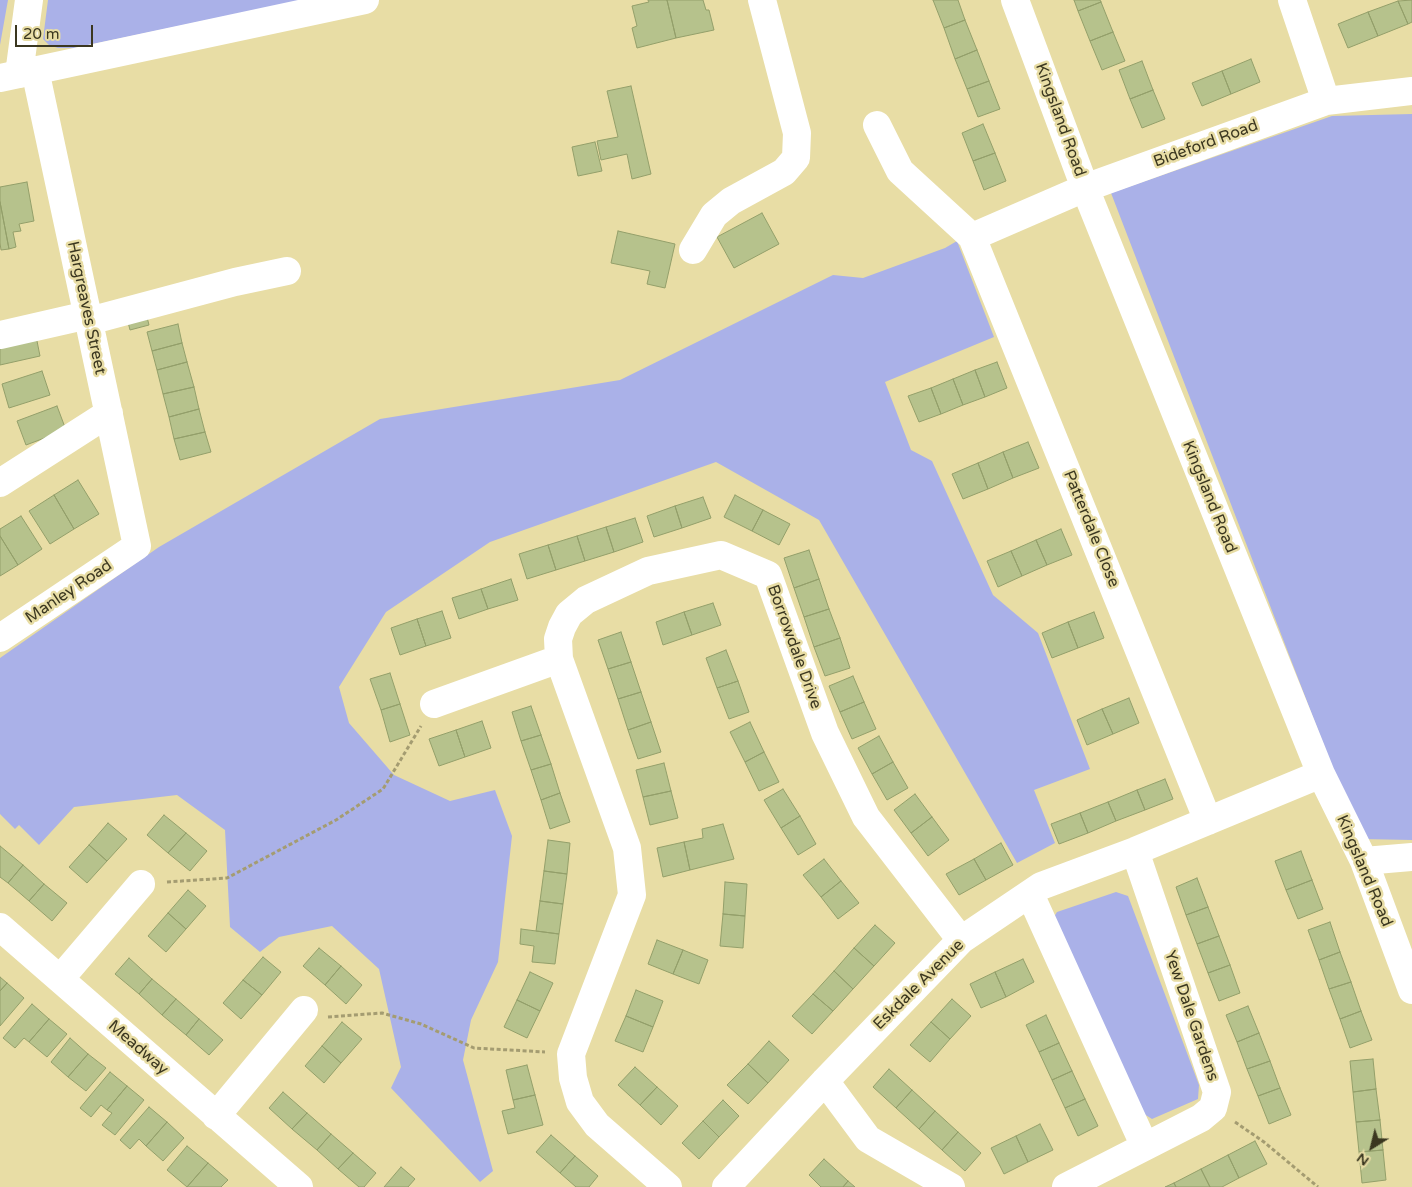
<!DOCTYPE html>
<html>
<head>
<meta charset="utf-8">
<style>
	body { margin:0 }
	#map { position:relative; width:1412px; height:1187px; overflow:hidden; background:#e8dda5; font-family:"Varela Round",sans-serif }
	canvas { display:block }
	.north { position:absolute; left:1347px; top:1122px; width:50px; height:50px; -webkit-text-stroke:4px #e8dda5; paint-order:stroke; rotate:216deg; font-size:14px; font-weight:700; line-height:20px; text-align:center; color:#3b3720 }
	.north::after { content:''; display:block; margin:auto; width:18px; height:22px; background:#3b3720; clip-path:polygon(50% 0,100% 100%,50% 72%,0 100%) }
	.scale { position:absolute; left:15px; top:25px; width:78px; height:22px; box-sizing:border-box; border:2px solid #3b3720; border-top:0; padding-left:6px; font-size:15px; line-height:18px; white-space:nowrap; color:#3b3720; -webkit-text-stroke:4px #e8dda5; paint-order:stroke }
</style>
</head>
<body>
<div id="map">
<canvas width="1412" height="1187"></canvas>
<div class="north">N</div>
<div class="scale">20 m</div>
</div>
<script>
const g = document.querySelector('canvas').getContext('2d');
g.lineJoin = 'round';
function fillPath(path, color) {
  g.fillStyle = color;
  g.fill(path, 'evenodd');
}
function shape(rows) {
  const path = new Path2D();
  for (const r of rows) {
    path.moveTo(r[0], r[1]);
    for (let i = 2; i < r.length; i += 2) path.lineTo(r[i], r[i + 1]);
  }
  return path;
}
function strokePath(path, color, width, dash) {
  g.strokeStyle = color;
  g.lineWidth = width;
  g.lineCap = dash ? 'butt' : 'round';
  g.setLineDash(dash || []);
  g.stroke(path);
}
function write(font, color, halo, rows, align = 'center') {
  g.font = font + ' "Varela Round",sans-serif';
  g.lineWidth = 5;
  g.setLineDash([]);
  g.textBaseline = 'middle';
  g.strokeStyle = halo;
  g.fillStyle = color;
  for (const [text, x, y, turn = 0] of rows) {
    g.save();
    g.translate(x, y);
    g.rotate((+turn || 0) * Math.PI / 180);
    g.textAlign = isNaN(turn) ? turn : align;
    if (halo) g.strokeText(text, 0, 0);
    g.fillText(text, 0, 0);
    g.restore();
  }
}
fillPath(shape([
	[0,0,8,0,0,45],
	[48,0,303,0,74,48,58,48,49,45,43,39],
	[1412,114,1412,840,1360,839,1111,193,1332,116],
	[957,241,994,337,885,382,911,450,932,461,993,595,1038,633,1090,769,1034,790,1055,843,1017,863,819,520,716,462,490,542,386,612,339,687,349,723,394,775,450,801,495,790,512,836,498,962,471,1020,463,1060,493,1171,480,1182,391,1088,401,1067,379,969,332,926,279,937,260,952,230,927,225,830,177,795,74,807,39,845,19,825,15,829,0,814,0,658,159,547,380,419,620,380,833,275,863,278,945,248],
	[1116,892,1128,896,1199,1085,1198,1099,1152,1119,1141,1112,1052,920,1057,912]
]), '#aab1e8');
const building = shape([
	[648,0,667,0,676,38,637,48,632,28,637,26,632,6,649,2,648,0],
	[667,0,703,0,706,10,709,10,714,30,676,38,667,0],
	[933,0,958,0,965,20,944,28,933,0],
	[1074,0,1100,0,1101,2,1078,11,1074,0],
	[1412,0,1412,22,1408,24,1398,1,1412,0],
	[1398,1,1408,24,1378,36,1368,12,1398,1],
	[1101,2,1113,32,1090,41,1078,11,1101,2],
	[1368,12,1378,36,1348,48,1338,24,1368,12],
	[965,20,977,50,955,59,944,28,965,20],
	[1113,32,1125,61,1102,70,1090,41,1113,32],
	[977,50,989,81,967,89,955,59,977,50],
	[1251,59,1260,82,1231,94,1222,71,1251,59],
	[1142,61,1153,90,1130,99,1119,70,1142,61],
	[1222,71,1231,94,1202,106,1192,83,1222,71],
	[989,81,1000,109,978,117,967,89,989,81],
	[631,86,651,174,632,179,627,154,601,160,597,141,618,137,607,91,631,86],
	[1153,90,1165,119,1142,128,1130,99,1153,90],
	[983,124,995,153,973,161,962,133,983,124],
	[595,142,602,171,578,176,572,147,595,142],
	[995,153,1006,181,984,190,973,161,995,153],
	[27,182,34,221,19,224,21,231,13,232,16,247,9,249,0,202,0,187,27,182],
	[0,202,9,249,1,250,0,243,0,202],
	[762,213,779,244,734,268,717,237,762,213],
	[618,231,675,244,665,288,647,284,650,271,611,263,618,231],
	[145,309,149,325,130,330,126,314,145,309],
	[178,324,182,343,152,351,147,332,178,324],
	[35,331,40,356,0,365,0,339,35,331],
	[182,343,187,362,157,370,152,351,182,343],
	[187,362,194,387,163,394,157,370,187,362],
	[997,362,1007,388,985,397,975,370,997,362],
	[975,370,985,397,963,405,953,379,975,370],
	[42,371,50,395,9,408,2,384,42,371],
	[953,379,963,405,941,414,931,388,953,379],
	[194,387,199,409,169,417,163,394,194,387],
	[931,388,941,414,919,422,908,396,931,388],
	[57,406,66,430,26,445,17,421,57,406],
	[199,409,205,432,174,439,169,417,199,409],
	[205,432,211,452,180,460,174,439,205,432],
	[1028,442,1039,468,1013,478,1003,452,1028,442],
	[1003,452,1013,478,988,489,978,463,1003,452],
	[978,463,988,489,963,499,952,474,978,463],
	[78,480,99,514,74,529,54,495,78,480],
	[54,495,74,529,50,544,29,511,54,495],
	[735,495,763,510,752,531,724,517,735,495],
	[703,497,711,518,682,528,675,506,703,497],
	[675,506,682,528,654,537,647,516,675,506],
	[763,510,790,524,779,545,752,531,763,510],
	[21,516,42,549,18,565,0,536,0,529,21,516],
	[635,518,643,542,614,552,606,527,635,518],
	[606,527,614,552,585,561,577,536,606,527],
	[1061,529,1072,555,1047,565,1036,540,1061,529],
	[0,536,18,565,0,576,0,536],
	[577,536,585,561,556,570,548,545,577,536],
	[1036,540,1047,565,1022,576,1011,551,1036,540],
	[548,545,556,570,527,579,519,554,548,545],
	[809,550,819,579,794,588,784,558,809,550],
	[1011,551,1022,576,998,587,987,561,1011,551],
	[511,579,518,600,488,609,481,589,511,579],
	[819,579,829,609,804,617,794,588,819,579],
	[481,589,488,609,459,619,452,598,481,589],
	[713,603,721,625,692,635,684,612,713,603],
	[829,609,840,638,814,647,804,617,829,609],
	[442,611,451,638,426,646,417,619,442,611],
	[684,612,692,635,663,645,656,622,684,612],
	[1094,612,1104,638,1078,648,1068,622,1094,612],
	[417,619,426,646,400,655,391,628,417,619],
	[1068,622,1078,648,1052,658,1042,633,1068,622],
	[621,632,631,662,608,669,598,640,621,632],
	[840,638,850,668,825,676,814,647,840,638],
	[726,650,738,681,717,688,706,658,726,650],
	[631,662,641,692,618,699,608,669,631,662],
	[390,673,400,704,381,710,370,679,390,673],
	[853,676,864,702,840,712,829,686,853,676],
	[738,681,749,712,729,719,717,688,738,681],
	[641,692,651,722,628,730,618,699,641,692],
	[1129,698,1139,723,1113,734,1102,709,1129,698],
	[864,702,876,729,852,739,840,712,864,702],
	[400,704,410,735,390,742,381,710,400,704],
	[531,706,541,735,521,741,512,712,531,706],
	[1102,709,1113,734,1087,745,1077,720,1102,709],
	[482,721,491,748,465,757,456,730,482,721],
	[651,722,661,752,638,759,628,730,651,722],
	[750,722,764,752,745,762,730,732,750,722],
	[456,730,465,757,439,766,429,739,456,730],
	[541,735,551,764,531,770,521,741,541,735],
	[879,736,893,762,872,774,858,748,879,736],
	[764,752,779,782,759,791,745,762,764,752],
	[893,762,908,788,887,800,872,774,893,762],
	[664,763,671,791,643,797,636,770,664,763],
	[551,764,560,793,541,800,531,770,551,764],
	[1165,779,1173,799,1145,810,1137,790,1165,779],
	[783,789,800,816,781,828,764,800,783,789],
	[1137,790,1145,810,1116,821,1108,802,1137,790],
	[671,791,678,818,650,825,643,797,671,791],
	[560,793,570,822,550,829,541,800,560,793],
	[915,794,932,817,911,833,894,810,915,794],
	[1108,802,1116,821,1088,833,1080,813,1108,802],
	[1080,813,1088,833,1059,844,1051,824,1080,813],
	[164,815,186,833,168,853,147,835,164,815],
	[800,816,816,844,798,855,781,828,800,816],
	[932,817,949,840,928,856,911,833,932,817],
	[108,823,127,839,107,861,89,845,108,823],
	[723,824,734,859,690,870,684,842,703,838,702,829,723,824],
	[186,833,207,851,190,871,168,853,186,833],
	[548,840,570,843,567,874,544,871,548,840],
	[684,842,690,870,663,877,657,848,684,842],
	[1001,843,1013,865,986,880,974,859,1001,843],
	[89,845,107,861,87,883,69,867,89,845],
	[0,846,23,865,8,883,0,877,0,846],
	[1301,851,1312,880,1286,890,1275,861,1301,851],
	[824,859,841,881,821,897,803,875,824,859],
	[974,859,986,880,959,895,946,874,974,859],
	[23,865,44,884,29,901,8,883,23,865],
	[544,871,567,874,563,904,540,901,544,871],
	[1197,878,1208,907,1186,915,1176,887,1197,878],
	[1312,880,1323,909,1298,919,1286,890,1312,880],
	[841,881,859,903,838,919,821,897,841,881],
	[725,882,747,884,745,916,723,914,725,882],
	[44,884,67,903,52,921,29,901,44,884],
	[188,890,206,906,186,929,168,913,188,890],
	[540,901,563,904,559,934,536,931,540,901],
	[1208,907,1219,936,1197,944,1186,915,1208,907],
	[168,913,186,929,166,952,148,936,168,913],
	[723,914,745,916,743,948,720,946,723,914],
	[1330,922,1340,952,1319,960,1308,930,1330,922],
	[875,925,895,943,874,966,854,948,875,925],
	[521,929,559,934,555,964,532,962,534,946,520,944,521,929],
	[1219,936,1230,965,1208,973,1197,944,1219,936],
	[657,940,683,950,673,974,648,964,657,940],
	[319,948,341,966,325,985,303,966,319,948],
	[854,948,874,966,853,989,834,971,854,948],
	[683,950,708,960,699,984,673,974,683,950],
	[1340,952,1351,982,1329,989,1319,960,1340,952],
	[263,957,281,972,262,995,243,980,263,957],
	[129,958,152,979,139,994,115,974,129,958],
	[1023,959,1034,982,1006,997,995,972,1023,959],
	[1230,965,1240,993,1219,1001,1208,973,1230,965],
	[341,966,362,985,346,1004,325,985,341,966],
	[834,971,853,989,833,1011,813,994,834,971],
	[530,972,553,983,540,1011,517,1000,530,972],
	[995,972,1006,997,981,1008,970,984,995,972],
	[0,977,7,983,0,991,0,977],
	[152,979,176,999,162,1015,139,994,152,979],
	[243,980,262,995,241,1019,223,1003,243,980],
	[1351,982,1361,1011,1340,1019,1329,989,1351,982],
	[7,983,24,998,0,1026,0,991,7,983],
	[636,990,663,1001,653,1027,626,1016,636,990],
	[813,994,833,1011,812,1034,792,1016,813,994],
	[176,999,199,1019,186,1035,162,1015,176,999],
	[952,999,971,1016,950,1039,931,1022,952,999],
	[517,1000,540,1011,527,1038,504,1027,517,1000],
	[32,1004,49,1019,29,1042,24,1038,15,1048,3,1038,32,1004],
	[1248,1006,1259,1033,1237,1042,1226,1015,1248,1006],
	[1361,1011,1372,1040,1350,1048,1340,1019,1361,1011],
	[1046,1015,1059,1043,1039,1052,1026,1025,1046,1015],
	[626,1016,653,1027,643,1052,615,1041,626,1016],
	[49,1019,67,1034,47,1057,29,1042,49,1019],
	[199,1019,223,1040,209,1055,186,1035,199,1019],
	[342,1022,362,1039,341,1063,322,1046,342,1022],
	[931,1022,950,1039,930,1062,910,1045,931,1022],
	[1259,1033,1270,1061,1247,1069,1237,1042,1259,1033],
	[70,1038,88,1054,68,1077,51,1062,70,1038],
	[769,1041,789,1060,768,1083,748,1064,769,1041],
	[1059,1043,1072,1071,1052,1080,1039,1052,1059,1043],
	[322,1046,341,1063,324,1083,305,1066,322,1046],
	[88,1054,106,1068,86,1091,68,1077,88,1054],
	[1373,1059,1376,1089,1353,1092,1350,1061,1373,1059],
	[1270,1061,1280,1088,1258,1096,1247,1069,1270,1061],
	[748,1064,768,1083,748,1104,727,1085,748,1064],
	[527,1065,535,1095,513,1100,506,1070,527,1065],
	[635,1067,657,1087,640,1105,618,1085,635,1067],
	[889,1069,912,1090,896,1108,873,1087,889,1069],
	[1072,1071,1085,1099,1065,1108,1052,1080,1072,1071],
	[110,1072,127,1086,107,1110,101,1105,91,1117,80,1108,110,1072],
	[127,1086,144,1100,115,1135,102,1125,112,1113,107,1110,127,1086],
	[657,1087,678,1106,661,1125,640,1105,657,1087],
	[1280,1088,1291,1115,1269,1124,1258,1096,1280,1088],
	[1376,1089,1380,1120,1356,1122,1353,1092,1376,1089],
	[912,1090,935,1111,919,1129,896,1108,912,1090],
	[283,1092,307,1113,292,1129,269,1108,283,1092],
	[535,1095,543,1125,508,1134,502,1111,515,1108,513,1100,535,1095],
	[1085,1099,1098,1126,1078,1136,1065,1108,1085,1099],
	[723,1100,739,1116,719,1137,703,1121,723,1100],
	[149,1107,167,1122,146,1146,139,1139,130,1149,120,1140,149,1107],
	[935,1111,958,1132,942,1150,919,1129,935,1111],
	[307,1113,331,1134,317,1150,292,1129,307,1113],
	[1380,1120,1383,1150,1359,1152,1356,1122,1380,1120],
	[703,1121,719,1137,699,1159,682,1143,703,1121],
	[167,1122,184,1138,163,1161,146,1146,167,1122],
	[1040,1124,1053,1150,1028,1162,1016,1136,1040,1124],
	[958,1132,981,1153,965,1171,942,1150,958,1132],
	[331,1134,353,1153,338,1169,317,1150,331,1134],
	[551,1135,575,1156,560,1173,536,1152,551,1135],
	[1016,1136,1028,1162,1004,1174,991,1148,1016,1136],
	[1255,1141,1267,1164,1239,1178,1228,1155,1255,1141],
	[187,1146,208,1163,187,1187,167,1170,187,1146],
	[1383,1150,1386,1180,1362,1183,1359,1152,1383,1150],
	[353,1153,376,1173,364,1187,359,1187,338,1169,353,1153],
	[1228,1155,1239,1178,1222,1187,1210,1187,1201,1169,1228,1155],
	[575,1156,598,1176,589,1187,576,1187,560,1173,575,1156],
	[824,1159,848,1181,843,1187,821,1187,809,1175,824,1159],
	[208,1163,228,1180,221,1187,187,1187,208,1163],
	[401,1167,415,1179,408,1187,384,1187,401,1167],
	[1201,1169,1210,1187,1176,1187,1174,1183,1201,1169],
	[848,1181,855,1187,843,1187,848,1181],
	[1174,1183,1176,1187,1165,1187,1174,1183]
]);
fillPath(building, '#b6c28c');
strokePath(building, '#939f6a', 1);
strokePath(shape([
	[167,882,227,878,336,820,383,789,421,726],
	[328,1017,382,1013,421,1024,474,1048,545,1052],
	[1235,1122,1264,1142,1318,1187]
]), '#a49c71', 3, [4, 2.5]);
strokePath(shape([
	[1015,0,1085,188,1321,774,1364,861,1412,990],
	[1292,0,1326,101],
	[19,74,29,0],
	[877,125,900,171,972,237,1208,821],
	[972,237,1085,188,1326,101,1412,91],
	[693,250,714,215,731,201,784,172,796,158,797,133,762,0],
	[89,321,235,282,287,271],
	[0,335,88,315],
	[0,483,109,413],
	[0,638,137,546,35,70],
	[434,704,559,659],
	[1364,861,1412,857],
	[1030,894,1140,1136,1148,1145],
	[0,927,299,1187],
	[60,979,141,884],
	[825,1081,868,1139,951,1187],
	[216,1116,304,1010],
	[668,1187,597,1125,580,1102,573,1078,571,1054,632,895,627,848,559,659,558,639,562,627,569,614,586,600,648,571,721,555,768,575,825,733,866,817,961,940],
	[726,1187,825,1081,961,940,1041,886,1135,851,1321,774],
	[1066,1187,1201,1118,1213,1108,1217,1092,1135,851]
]), '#fff', 28);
strokePath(shape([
	[0,78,365,0]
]), '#fff', 28);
write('16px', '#3b3720', '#e8dda5', [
	["Kingsland Road",1060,120,70],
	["Bideford Road",1206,144,-20],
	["Hargreaves Street",86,308,78],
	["Kingsland Road",1209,497,68],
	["Patterdale Close",1091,529,68],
	["Manley Road",69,592,-34],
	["Borrowdale Drive",794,647,70],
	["Kingsland Road",1364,871,67],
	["Eskdale Avenue",919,985,-45],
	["Yew Dale Gardens",1191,1016,71],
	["Meadway",138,1048,41]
]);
</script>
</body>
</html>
